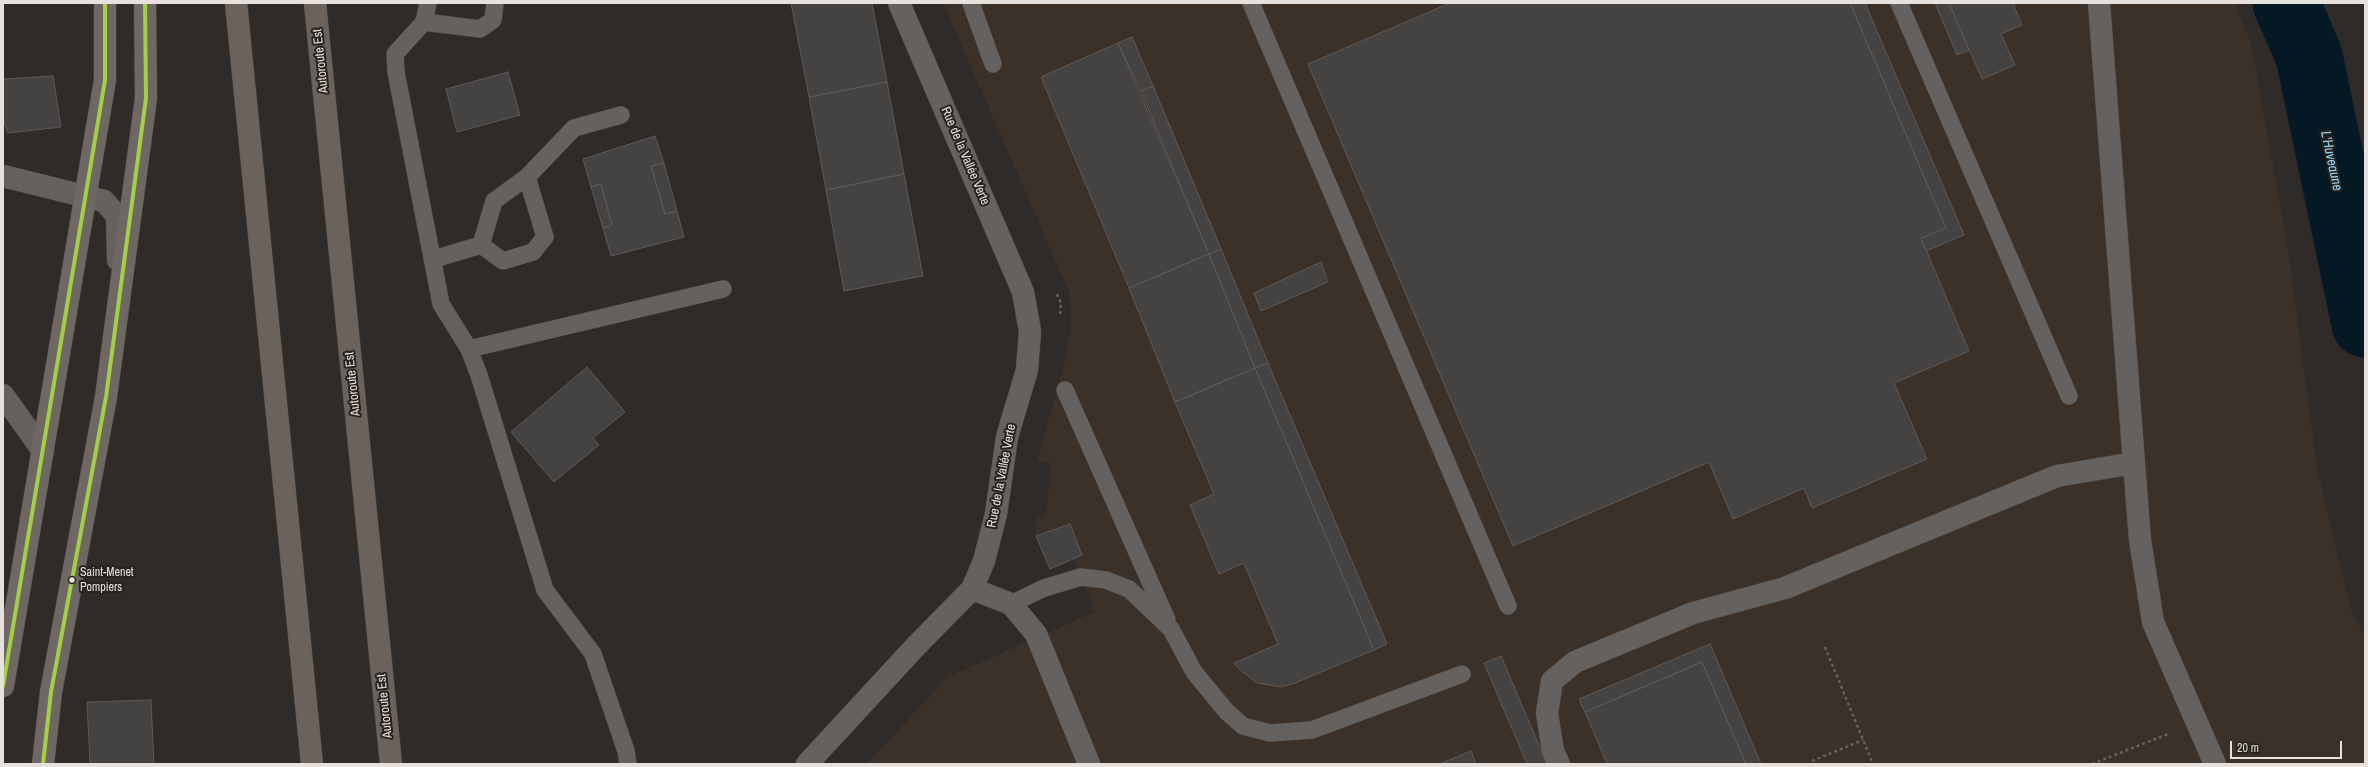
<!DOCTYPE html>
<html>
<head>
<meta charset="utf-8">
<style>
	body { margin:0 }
	#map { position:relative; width:2368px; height:767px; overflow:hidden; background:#2f2b28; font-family:"Archivo Narrow",sans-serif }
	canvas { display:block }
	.frame { position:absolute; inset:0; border:4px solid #e6e1dd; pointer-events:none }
	.scale { position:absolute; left:2230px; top:741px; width:112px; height:18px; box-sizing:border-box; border:2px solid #e6e1dd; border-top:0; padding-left:5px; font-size:12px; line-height:14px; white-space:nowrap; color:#e6e1dd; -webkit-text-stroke:3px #28211c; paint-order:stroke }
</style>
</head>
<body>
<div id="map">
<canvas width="2368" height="767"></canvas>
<div class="frame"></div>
<div class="scale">20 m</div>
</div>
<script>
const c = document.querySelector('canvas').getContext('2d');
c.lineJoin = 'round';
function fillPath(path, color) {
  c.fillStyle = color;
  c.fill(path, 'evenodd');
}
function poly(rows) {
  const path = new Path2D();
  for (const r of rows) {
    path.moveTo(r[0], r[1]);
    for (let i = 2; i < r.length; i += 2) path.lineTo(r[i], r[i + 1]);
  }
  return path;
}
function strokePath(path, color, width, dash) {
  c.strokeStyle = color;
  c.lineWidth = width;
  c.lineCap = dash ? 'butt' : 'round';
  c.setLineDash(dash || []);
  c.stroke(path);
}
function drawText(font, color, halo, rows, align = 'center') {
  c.font = font + ' "Archivo Narrow",sans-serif';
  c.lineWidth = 4;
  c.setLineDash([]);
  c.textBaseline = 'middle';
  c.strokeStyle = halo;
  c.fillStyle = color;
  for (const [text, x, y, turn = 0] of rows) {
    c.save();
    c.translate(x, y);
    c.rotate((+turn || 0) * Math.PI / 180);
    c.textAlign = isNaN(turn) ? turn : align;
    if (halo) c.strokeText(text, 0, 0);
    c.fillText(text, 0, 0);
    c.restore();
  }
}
fillPath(poly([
	[943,3,2234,3,2251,43,2288,248,2317,467,2352,614,2365,636,2365,764,867,764,947,677,1095,612,1075,560,1050,569,1036,536,1035,519,1046,515,1051,464,1037,460,1063,369,1071,325,1069,292]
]), '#3c3128');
strokePath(poly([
	[2286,3,2309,56,2365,324]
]), '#041924', 67);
const building = poly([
	[791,3,872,3,887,82,809,97,791,3],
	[1450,3,1850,3,1946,228,1921,238,1969,351,1894,383,1927,459,1812,508,1804,488,1733,519,1709,462,1513,546,1308,64,1450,3],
	[1850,3,1865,3,1964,235,1926,251,1921,238,1946,228,1850,3],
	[1935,3,1949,3,1969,50,1957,55,1935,3],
	[1949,3,2013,3,2022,25,2001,34,2015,65,1982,79,1949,3],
	[1132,37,1153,86,1141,91,1118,43,1132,37],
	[1118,43,1209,254,1129,288,1041,77,1118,43],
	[508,72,520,115,457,132,446,89,508,72],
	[53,76,61,127,8,133,3,119,3,79,53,76],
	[887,82,904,174,826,190,809,97,887,82],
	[1153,86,1221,249,1209,254,1141,91,1153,86],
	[655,136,664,163,651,166,665,214,677,211,684,237,611,256,603,228,612,225,601,184,591,187,583,159,655,136],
	[664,163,677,211,665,214,651,166,664,163],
	[904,174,923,276,844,291,826,190,904,174],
	[601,184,612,225,603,228,591,187,601,184],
	[1221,249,1268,363,1255,368,1209,254,1221,249],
	[1209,254,1255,368,1175,402,1129,288,1209,254],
	[1321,262,1328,282,1261,311,1254,293,1321,262],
	[1268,363,1387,644,1374,650,1255,368,1268,363],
	[587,367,625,412,593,438,599,445,554,482,511,432,587,367],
	[1255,368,1374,650,1295,683,1281,687,1257,683,1240,670,1234,663,1278,644,1244,563,1219,574,1190,505,1214,494,1175,402,1255,368],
	[1070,524,1082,555,1050,569,1036,536,1070,524],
	[1710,644,1761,764,1746,764,1702,662,1585,712,1579,699,1710,644],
	[1501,656,1547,764,1527,764,1484,663,1501,656],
	[1702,662,1746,764,1607,764,1585,712,1702,662],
	[151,700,154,764,90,764,87,702,151,700],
	[1471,751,1476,764,1440,764,1471,751]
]);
fillPath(building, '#454342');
strokePath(building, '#5c5959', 1);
const lane = poly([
	[428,3,424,22,395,54,396,72,441,304,469,349,479,375,545,590,593,654,626,751,628,764],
	[971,3,993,64],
	[1251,3,1508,606],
	[1899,3,2069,396],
	[424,22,480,29,493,20,495,3],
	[481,245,503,261,533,252,545,237,527,177],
	[434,259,481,245,494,201,527,177,574,128,621,115],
	[469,349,723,289],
	[1065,390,1167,620],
	[1011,604,1044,588,1081,577,1106,580,1129,589,1171,629,1194,672,1227,712,1243,726,1270,733,1312,730,1462,674]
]);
const street = poly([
	[2099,3,2134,463],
	[3,176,104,201,117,216,118,260],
	[3,395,43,451],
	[972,589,1011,604,1036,634,1089,764],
	[807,764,916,646,972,589,984,561,996,514,1007,437,1027,370,1030,331,1023,292,899,3],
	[1559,764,1553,751,1547,713,1552,681,1575,662,1693,613,1785,588,2057,476,2134,463,2140,540,2153,622,2215,764]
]);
const primary = poly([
	[3,686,105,80,105,3],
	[43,764,51,692,106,397,146,98,145,3]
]);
const highway = poly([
	[236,3,312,764],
	[315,3,391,764]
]);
strokePath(lane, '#4c4946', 18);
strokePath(street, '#4c4946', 23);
strokePath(primary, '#4c4946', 23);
strokePath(highway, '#4c4946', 23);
strokePath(poly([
	[1057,294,1061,303,1060,316],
	[1825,647,1873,764],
	[1812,761,1863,740],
	[2092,764,2168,734]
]), '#65615f', 2.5, [3, 3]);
strokePath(lane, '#64615e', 17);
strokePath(street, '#64615e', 22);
strokePath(primary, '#6f6862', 22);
strokePath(highway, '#6b635b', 22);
strokePath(poly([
	[3,686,105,80,105,3],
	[43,764,51,692,106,397,146,98,145,3]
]), '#a2cf44', 4);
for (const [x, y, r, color] of [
	[72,580,3.5,"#e6e1dd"]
]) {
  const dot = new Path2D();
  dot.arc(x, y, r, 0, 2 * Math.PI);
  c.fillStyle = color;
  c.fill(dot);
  strokePath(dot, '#28211c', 1.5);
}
drawText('12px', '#e6e1dd', '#28211c', [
	["Saint-Menet",80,573],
	["Pompiers",80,588]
], 'left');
drawText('13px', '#e6e1dd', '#28211c', [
	["Autoroute Est",321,61,-96],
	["Rue de la Vallée Verte",965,156,67],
	["Autoroute Est",353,384,-96],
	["Rue de la Vallée Verte",1002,476,-79],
	["Autoroute Est",385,706,-96]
]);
drawText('italic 14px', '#90d5f8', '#28211c', [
	["L'Huveaune",2331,161,78]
]);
</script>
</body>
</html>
